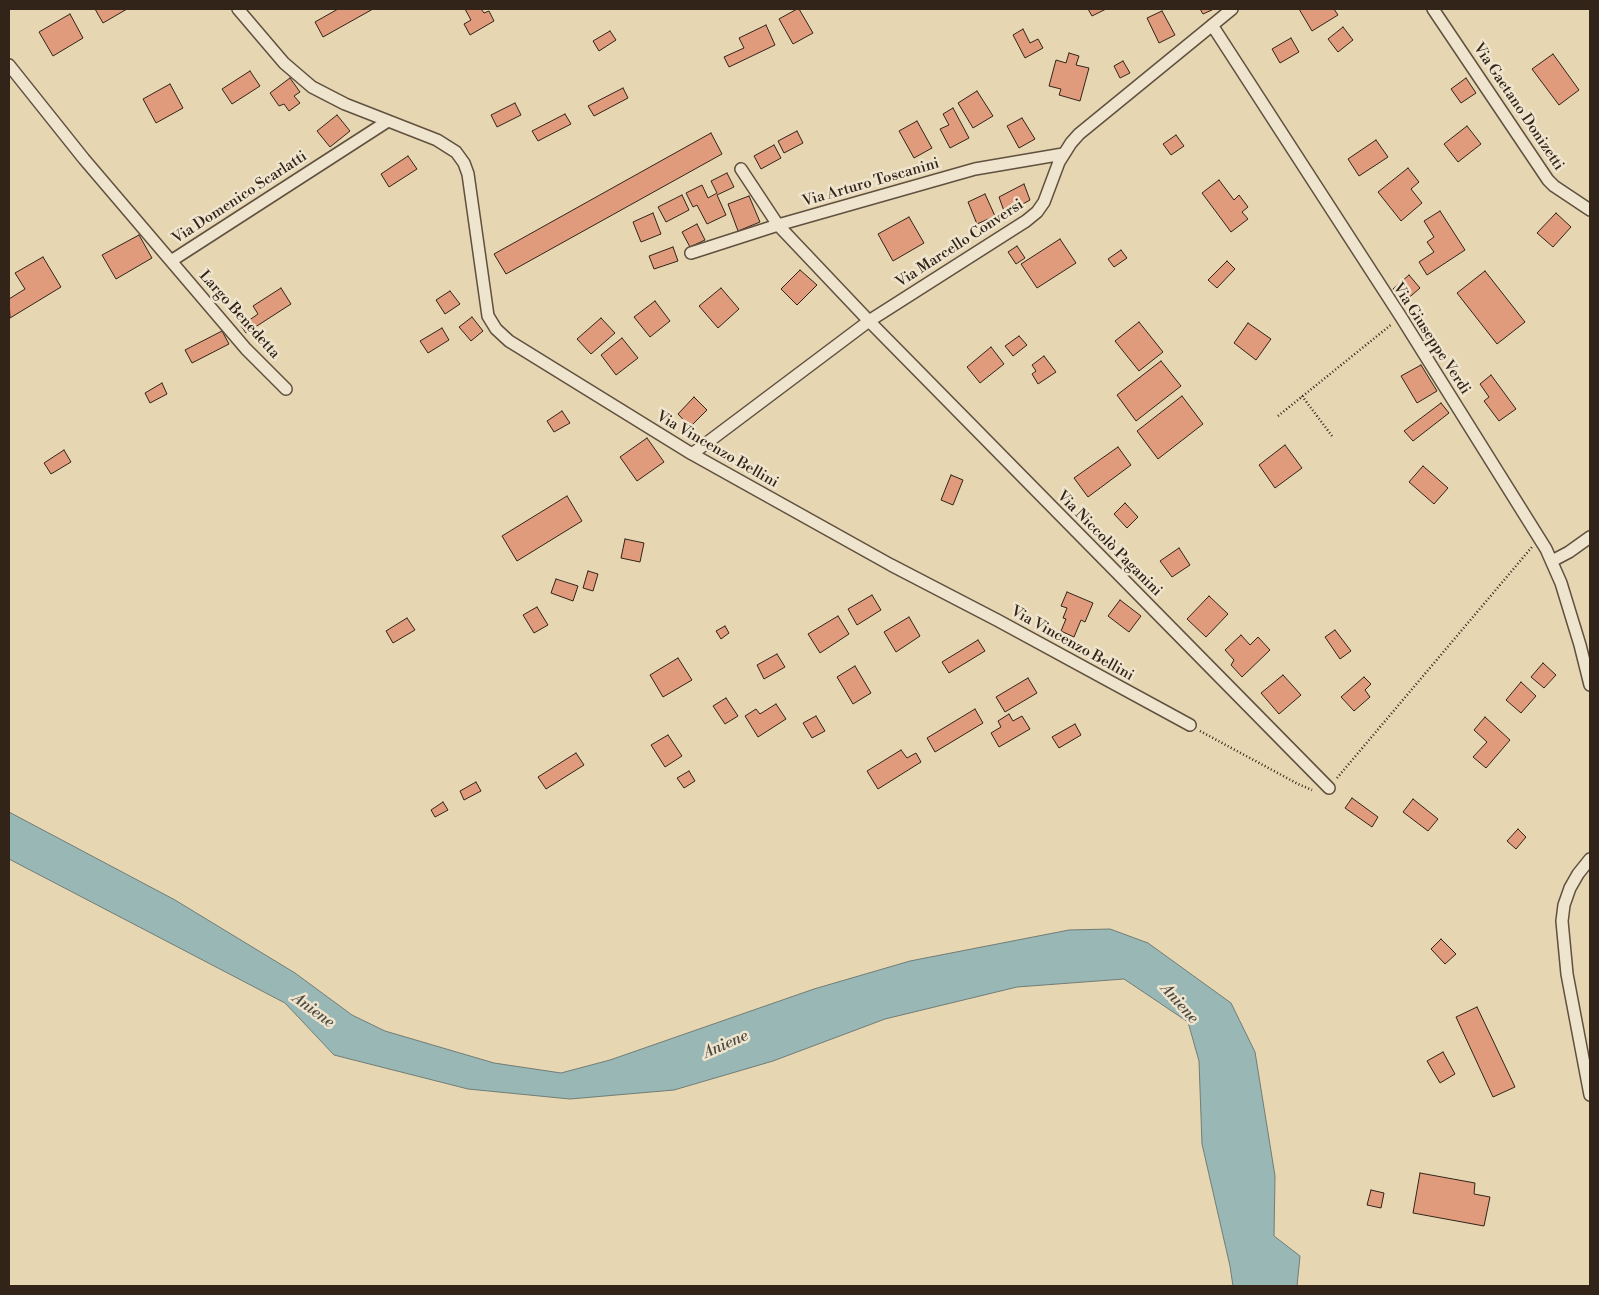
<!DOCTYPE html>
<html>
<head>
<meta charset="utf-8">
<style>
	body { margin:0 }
	#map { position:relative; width:1599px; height:1295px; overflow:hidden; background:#e6d6b2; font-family:"Libre Bodoni",serif }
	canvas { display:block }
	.frame { position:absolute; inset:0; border:10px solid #322419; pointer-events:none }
</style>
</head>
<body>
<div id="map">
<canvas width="1599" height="1295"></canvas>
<div class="frame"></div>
</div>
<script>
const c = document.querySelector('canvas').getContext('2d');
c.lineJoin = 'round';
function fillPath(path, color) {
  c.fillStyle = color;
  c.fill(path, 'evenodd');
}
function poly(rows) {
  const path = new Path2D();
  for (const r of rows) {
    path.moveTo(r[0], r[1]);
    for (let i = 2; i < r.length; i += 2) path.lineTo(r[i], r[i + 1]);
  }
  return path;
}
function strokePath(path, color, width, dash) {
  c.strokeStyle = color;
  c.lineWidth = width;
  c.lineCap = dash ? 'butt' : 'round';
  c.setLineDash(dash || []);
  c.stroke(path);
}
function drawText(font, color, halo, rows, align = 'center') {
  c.font = font + ' "Libre Bodoni",serif';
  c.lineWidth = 5;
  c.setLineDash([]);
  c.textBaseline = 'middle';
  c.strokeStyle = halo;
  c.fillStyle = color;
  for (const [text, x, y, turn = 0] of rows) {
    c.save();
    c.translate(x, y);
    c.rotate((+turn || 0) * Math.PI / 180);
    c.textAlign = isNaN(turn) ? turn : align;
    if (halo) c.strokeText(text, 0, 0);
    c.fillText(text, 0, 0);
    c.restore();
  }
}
const water = poly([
	[9,812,175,900,295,973,352,1015,385,1031,494,1063,561,1073,610,1060,814,989,910,961,1069,930,1110,929,1148,943,1231,1003,1255,1052,1275,1176,1274,1236,1300,1256,1297,1286,1233,1286,1230,1266,1202,1144,1199,1061,1188,1022,1124,979,1017,987,885,1019,773,1061,674,1090,570,1099,468,1089,334,1055,285,1003,9,859,9,812]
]);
fillPath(water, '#99b7b4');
strokePath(water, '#707c76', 1);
const building = poly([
	[95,9,127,9,103,23,95,9],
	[338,9,373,9,323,37,315,22,338,9],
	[465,9,481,9,484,13,489,11,494,21,470,35,464,24,471,20,465,9],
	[797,9,799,9,813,33,793,44,779,19,797,9],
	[1088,9,1106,9,1092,16,1088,9],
	[1200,9,1214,9,1203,14,1200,9],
	[1299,9,1334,9,1338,15,1312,31,1299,9],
	[1162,11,1175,35,1159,43,1147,18,1162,11],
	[70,14,83,38,53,56,39,32,70,14],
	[766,25,775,45,729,67,724,57,744,48,739,38,766,25],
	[1343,27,1353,40,1338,52,1328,39,1343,27],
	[1023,29,1030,43,1038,39,1043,48,1025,58,1013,35,1023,29],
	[610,31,616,40,599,51,593,41,610,31],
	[1291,38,1299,52,1280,63,1272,49,1291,38],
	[1069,53,1079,56,1076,65,1089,68,1080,101,1059,95,1061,89,1049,86,1056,60,1066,63,1069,53],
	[1553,54,1579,90,1559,105,1532,69,1553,54],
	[1123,61,1130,73,1120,78,1114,66,1123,61],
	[250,71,260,86,232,104,222,89,250,71],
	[290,78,300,92,294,96,300,103,289,111,284,104,279,106,270,93,290,78],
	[1466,78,1476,93,1461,103,1451,89,1466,78],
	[170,84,183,108,156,123,143,99,170,84],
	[623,88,628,98,594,116,588,106,623,88],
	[977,91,993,116,973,128,958,103,977,91],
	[515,103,521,115,497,127,491,115,515,103],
	[953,108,969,138,950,148,940,129,949,125,943,114,953,108],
	[565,114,571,124,538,141,532,131,565,114],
	[337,115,350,131,330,147,317,131,337,115],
	[1022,118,1035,139,1019,148,1007,126,1022,118],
	[917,121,932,148,914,158,899,131,917,121],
	[1467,126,1481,144,1458,162,1444,144,1467,126],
	[797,131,803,143,784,153,778,141,797,131],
	[711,133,722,154,506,274,494,254,711,133],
	[1176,135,1184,146,1171,155,1163,144,1176,135],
	[1376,140,1388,157,1359,176,1348,159,1376,140],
	[774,145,781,158,761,169,754,156,774,145],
	[408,156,417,169,389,187,381,174,408,156],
	[1408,168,1419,182,1411,189,1422,203,1401,221,1378,192,1408,168],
	[727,173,734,187,717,195,726,215,707,224,697,205,693,207,686,193,702,185,708,198,717,193,711,181,727,173],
	[1219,180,1234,200,1239,195,1248,207,1242,212,1248,219,1231,232,1202,193,1219,180],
	[1024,184,1030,200,1005,214,999,197,1024,184],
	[985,194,995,216,977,224,968,202,985,194],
	[682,195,689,210,666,222,658,207,682,195],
	[749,196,760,222,738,231,728,204,749,196],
	[1440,211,1465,250,1427,275,1419,262,1434,252,1427,242,1434,237,1424,221,1440,211],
	[653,213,661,234,641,242,633,222,653,213],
	[1556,213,1571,227,1553,247,1537,233,1556,213],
	[909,217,924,243,893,261,878,234,909,217],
	[697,224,705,240,690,247,682,232,697,224],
	[139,235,152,258,116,279,102,255,139,235],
	[1060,239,1076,263,1037,288,1021,264,1060,239],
	[1017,246,1025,258,1016,264,1008,252,1017,246],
	[673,247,678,261,654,269,649,256,673,247],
	[1121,250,1127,258,1114,267,1108,259,1121,250],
	[43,257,61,287,10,318,9,299,25,289,15,273,43,257],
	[1227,261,1235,269,1217,288,1208,280,1227,261],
	[800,270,817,285,797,305,781,289,800,270],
	[1485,271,1525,322,1497,344,1457,293,1485,271],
	[1409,275,1420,288,1404,302,1393,289,1409,275],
	[281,288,291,304,246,333,241,326,258,314,253,306,281,288],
	[721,288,739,309,718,328,699,306,721,288],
	[450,291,460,304,445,314,436,300,450,291],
	[655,301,670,321,650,337,634,317,655,301],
	[472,317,483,331,471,341,459,327,472,317],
	[601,318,615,333,591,354,577,339,601,318],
	[1139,322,1163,352,1139,371,1115,341,1139,322],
	[1248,323,1271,339,1256,360,1234,343,1248,323],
	[442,328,449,340,428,353,420,341,442,328],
	[222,331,229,344,192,363,185,350,222,331],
	[1019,336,1027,345,1013,356,1005,346,1019,336],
	[622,338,638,358,616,375,601,355,622,338],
	[991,347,1004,364,980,383,967,367,991,347],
	[1044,356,1056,372,1038,384,1032,374,1036,371,1032,365,1044,356],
	[1161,361,1181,386,1136,421,1117,395,1161,361],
	[1421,365,1437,391,1417,403,1401,376,1421,365],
	[1491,375,1516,409,1499,421,1484,401,1489,397,1480,384,1491,375],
	[162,383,167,394,150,403,145,393,162,383],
	[1182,396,1203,424,1158,459,1137,431,1182,396],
	[694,397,707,410,690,427,678,414,694,397],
	[1441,403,1449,413,1413,441,1404,431,1441,403],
	[562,411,570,423,554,432,547,421,562,411],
	[647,438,664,462,637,481,620,457,647,438],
	[1285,445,1302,468,1275,488,1259,465,1285,445],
	[1118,447,1131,465,1088,497,1074,478,1118,447],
	[64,450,71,462,51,474,44,463,64,450],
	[1423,466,1448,488,1434,504,1409,482,1423,466],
	[951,475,963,480,953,505,941,500,951,475],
	[567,496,582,521,517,561,502,536,567,496],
	[1125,503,1138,517,1127,528,1114,514,1125,503],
	[625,539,644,543,640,562,621,558,625,539],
	[1179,548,1190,565,1172,577,1160,561,1179,548],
	[588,571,598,574,593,591,583,588,588,571],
	[556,579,578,586,573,601,551,593,556,579],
	[1067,592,1093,603,1085,622,1081,620,1074,637,1061,631,1066,619,1063,618,1067,608,1061,606,1067,592],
	[872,595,881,610,857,625,848,609,872,595],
	[1209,596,1228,614,1206,637,1187,619,1209,596],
	[1120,600,1141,616,1129,632,1108,616,1120,600],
	[537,607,548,625,534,633,523,615,537,607],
	[838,616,849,634,820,653,808,634,838,616],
	[909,617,920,636,896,652,884,632,909,617],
	[407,618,415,630,393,643,386,631,407,618],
	[725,626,729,633,721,639,716,631,725,626],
	[1335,630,1351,651,1340,659,1325,637,1335,630],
	[1241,635,1250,645,1258,637,1270,650,1242,677,1231,665,1234,660,1225,650,1241,635],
	[978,640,985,651,949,673,942,662,978,640],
	[777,654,785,667,764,679,757,665,777,654],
	[678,658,692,680,663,697,650,675,678,658],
	[1543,663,1556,675,1544,688,1531,677,1543,663],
	[855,666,871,693,853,704,837,677,855,666],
	[1283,675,1301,695,1279,714,1261,693,1283,675],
	[1364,677,1371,684,1365,690,1370,697,1354,711,1341,697,1364,677],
	[1028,678,1037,693,1005,712,996,697,1028,678],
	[1521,682,1536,696,1521,713,1506,700,1521,682],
	[726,698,738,716,725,724,713,706,726,698],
	[776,704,786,719,758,737,745,716,756,709,760,714,776,704],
	[975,709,983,723,935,752,927,738,975,709],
	[1009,714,1013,721,1022,716,1030,729,999,747,991,733,1001,727,998,721,1009,714],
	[816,716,825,731,812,738,803,723,816,716],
	[1485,717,1510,740,1486,768,1473,757,1487,742,1474,730,1485,717],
	[1075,724,1081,735,1059,748,1052,737,1075,724],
	[668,735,682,756,665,767,651,745,668,735],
	[901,750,907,758,916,753,921,762,878,789,867,771,901,750],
	[576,753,584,765,546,789,538,777,576,753],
	[689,771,695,781,684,788,677,778,689,771],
	[476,782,481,791,464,800,460,791,476,782],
	[1352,798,1378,817,1372,827,1345,808,1352,798],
	[1413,799,1438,819,1428,831,1403,812,1413,799],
	[443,802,448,810,435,817,431,810,443,802],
	[1518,829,1526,837,1516,849,1507,841,1518,829],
	[1441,939,1456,954,1445,964,1431,949,1441,939],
	[1477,1007,1515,1087,1493,1097,1456,1017,1477,1007],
	[1443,1052,1455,1074,1440,1083,1427,1061,1443,1052],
	[1420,1173,1475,1183,1474,1194,1490,1197,1484,1226,1413,1213,1420,1173],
	[1371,1190,1384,1193,1381,1208,1367,1205,1371,1190]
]);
fillPath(building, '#e09b7d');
strokePath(building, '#322419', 1);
const minor = poly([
	[238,9,284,63,312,87,345,104,437,140,456,152,464,163,468,174,488,316,496,329,509,341,692,454,891,565,997,620,1190,725],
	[1433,9,1548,180,1554,186,1590,210],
	[1212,25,1401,317,1546,549,1561,583,1580,645,1590,685],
	[9,65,84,159,246,349,286,389],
	[741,169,778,225,869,321,1329,788],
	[691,253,778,225,975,169,1063,154],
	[171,261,388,121],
	[692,454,869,321,1026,221,1037,212,1044,202,1059,162,1071,143,1079,134,1232,9],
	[1552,561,1569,552,1590,537],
	[1590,859,1578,874,1570,888,1564,905,1562,921,1567,974,1590,1095]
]);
strokePath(minor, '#5f503f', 14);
strokePath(poly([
	[1302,396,1332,436],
	[1278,416,1392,324],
	[1200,731,1298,784,1312,790],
	[1337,778,1532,547]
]), '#322419', 2.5, [1, 2.5]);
strokePath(minor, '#efe4cd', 11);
drawText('15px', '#322419', '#efe4cd', [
	["Via Gaetano Donizetti",1518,107,56],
	["Via Arturo Toscanini",871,183,-16],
	["Via Domenico Scarlatti",240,198,-33],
	["Via Marcello Conversi",960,244,-33],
	["Largo Benedetta",239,315,48],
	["Via Giuseppe Verdi",1431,339,57],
	["Via Vincenzo Bellini",717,450,30],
	["Via Niccolò Paganini",1109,544,45],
	["Via Vincenzo Bellini",1072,644,29]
]);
drawText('italic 16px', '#4c4940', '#efe4cd', [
	["Aniene",1179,1004,48],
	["Aniene",313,1011,36],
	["Aniene",726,1045,-24]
]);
</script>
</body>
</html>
